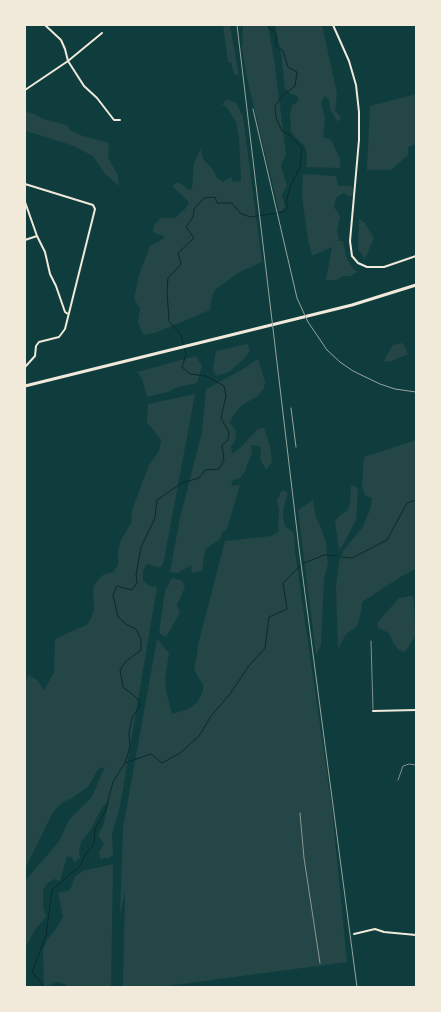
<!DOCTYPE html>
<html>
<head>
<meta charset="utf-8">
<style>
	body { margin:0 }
	#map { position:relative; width:441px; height:1012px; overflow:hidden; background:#0f3d3e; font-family:Arial,sans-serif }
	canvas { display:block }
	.frame { position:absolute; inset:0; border:26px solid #f1e9da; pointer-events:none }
</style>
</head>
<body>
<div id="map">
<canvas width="441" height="1012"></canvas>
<div class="frame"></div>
</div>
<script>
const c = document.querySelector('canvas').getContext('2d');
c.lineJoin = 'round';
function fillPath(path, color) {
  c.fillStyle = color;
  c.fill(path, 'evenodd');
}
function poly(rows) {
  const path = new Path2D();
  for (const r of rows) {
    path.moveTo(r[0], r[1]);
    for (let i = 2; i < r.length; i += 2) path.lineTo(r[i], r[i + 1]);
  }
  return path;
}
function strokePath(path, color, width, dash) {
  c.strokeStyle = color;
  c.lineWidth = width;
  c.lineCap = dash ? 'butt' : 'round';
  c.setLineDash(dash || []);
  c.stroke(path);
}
fillPath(poly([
	[223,25,230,25,239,76,234,74,231,62,228,62],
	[243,25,268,25,274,59,286,154,281,166,287,185,282,195,285,207,281,211,279,211,247,78,242,48],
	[275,25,322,25,337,93,335,111,341,117,338,122,330,109,329,100,325,96,321,103,325,118,323,137,331,140,340,159,340,168,306,167,307,154,304,145,295,137,291,131,290,114,292,105,299,101,297,96,291,94,285,88,281,53],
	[416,94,416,144,408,147,408,155,391,170,367,170,370,106],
	[227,99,236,103,243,117,262,262,238,273,216,289,212,296,210,310,155,333,143,335,138,321,140,308,134,299,139,275,150,246,163,239,165,237,153,232,154,225,161,218,175,218,185,209,189,202,172,186,178,182,189,190,192,189,194,163,201,148,203,159,213,170,217,178,223,182,231,177,233,182,241,181,239,139,236,122,226,106,222,105],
	[25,111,36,115,43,119,67,125,70,130,80,135,109,143,108,157,118,176,119,186,105,174,93,156,71,145,26,131],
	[303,174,336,176,338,186,352,186,354,195,350,197,343,193,336,198,334,207,340,216,337,230,339,241,343,241,346,256,351,266,357,272,350,276,344,276,336,280,326,280,332,247,312,256,308,240,302,195],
	[359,219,365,223,374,238,365,259,358,249],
	[403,343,408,354,392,361,383,362,393,345],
	[247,344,250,351,244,359,229,372,216,376,213,370,216,351],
	[196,356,202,366,197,383,178,387,168,392,147,397,142,379,137,372],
	[258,359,265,381,264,388,258,396,242,405,234,414,230,423,236,431,235,440,231,447,232,454,240,448,258,429,264,428,270,446,272,462,266,470,260,459,261,448,259,446,251,445,252,452,245,471,240,478,233,480,231,486,240,485,227,529,222,532,220,539,205,549,202,571,192,573,191,565,178,573,170,572,180,518,202,432,206,389,238,372],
	[195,394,164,560,162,566,157,567,147,564,143,571,143,581,150,586,157,587,123,789,119,810,112,834,113,854,109,858,100,859,99,852,104,844,98,835,103,826,109,802,103,806,90,831,81,842,79,852,80,858,74,862,72,857,67,856,60,881,55,879,48,883,43,890,43,907,46,917,36,928,27,945,25,941,26,880,60,840,69,820,91,798,105,767,98,769,88,787,72,798,63,802,53,812,25,869,25,686,28,675,37,680,44,690,54,673,55,639,88,624,94,611,93,587,97,581,103,575,113,572,118,565,118,551,121,540,131,523,132,510,149,465,159,451,161,440,147,422,148,404],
	[416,440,416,569,402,576,362,602,361,612,357,626,346,634,338,649,336,587,339,562,343,551,362,528,370,510,372,498,365,495,362,486,364,457],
	[351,486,356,486,358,492,356,520,344,543,339,550,335,521,340,515,347,511,350,504],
	[282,490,288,492,284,506,283,515,285,526,294,533,295,552,332,809,347,962,159,987,123,987,125,891,120,916,123,828,157,639,169,653,165,679,166,690,172,714,188,709,197,703,203,691,203,685,194,670,199,641,225,541,271,536,278,532,279,510,277,500],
	[313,500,316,518,320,525,326,543,328,564,324,578,321,645,316,655,298,510],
	[172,578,182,581,185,587,177,605,180,613,166,637,159,633,165,591],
	[410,596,412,596,414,600,415,636,406,651,403,652,398,649,394,644,389,633,378,628,378,622,399,598],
	[113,864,111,987,67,987,66,985,58,982,44,987,43,950,47,940,56,929,63,917,58,893,70,890,75,877,83,871]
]), '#244646');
strokePath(poly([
	[341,557,352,558,387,540,407,503,416,500],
	[302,564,324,555,337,556],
	[125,763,130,747,129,732,132,718,140,705,137,698,123,687,120,670,126,661,141,650,141,639,136,629,127,625,118,617,113,595,117,586,132,590,137,583,136,575,141,547,155,518,157,500,182,483,199,478,205,470,219,469,224,460,222,445,228,440,229,432,221,418,226,396,224,386,206,376,190,374,182,367,186,355,181,335,169,321,167,291,168,278,181,264,178,253,194,238,186,227,193,217,194,209,204,198,215,197,217,203,232,203,240,213,250,217,284,212,288,206,286,202,291,185,300,167,302,148,291,136,282,131,276,118,275,106,282,96,295,86,297,72,288,67,283,51,276,46,276,34,266,25],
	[44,987,32,972,46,936,52,890,80,866,85,855,94,844,95,829,105,812,113,782,125,763,151,754,162,763,180,753,199,736,211,716,230,694,248,667,265,648,269,617,287,609,283,583,300,566]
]), '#0a2a2b', 1);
strokePath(poly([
	[371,641,373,709],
	[398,780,403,766,409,764,416,765],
	[300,813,304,858,320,963]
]), '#f1e9da', 0.5);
strokePath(poly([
	[45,25,61,40,65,49,68,61,84,86,97,98,114,120,120,120],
	[333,25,349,61,356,85,359,112,359,140,350,241,352,256,358,263,367,267,384,267,416,256],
	[25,90,68,61,102,33],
	[25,184,93,205,95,209,65,329,59,337,39,342,36,346,35,356,25,367],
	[25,202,37,236,45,252,50,274,56,286,65,312,68,314],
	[25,240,37,236],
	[373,711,416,710],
	[354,934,375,929,384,932,416,935]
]), '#f1e9da', 2);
strokePath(poly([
	[25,386,352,305,416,285]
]), '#f1e9da', 3);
strokePath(poly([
	[237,25,299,548,357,987],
	[253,109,297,298,308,322,327,350,340,362,353,371,380,384,395,389,416,392],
	[291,408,296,447]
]), '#97a49c', 1);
</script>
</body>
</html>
